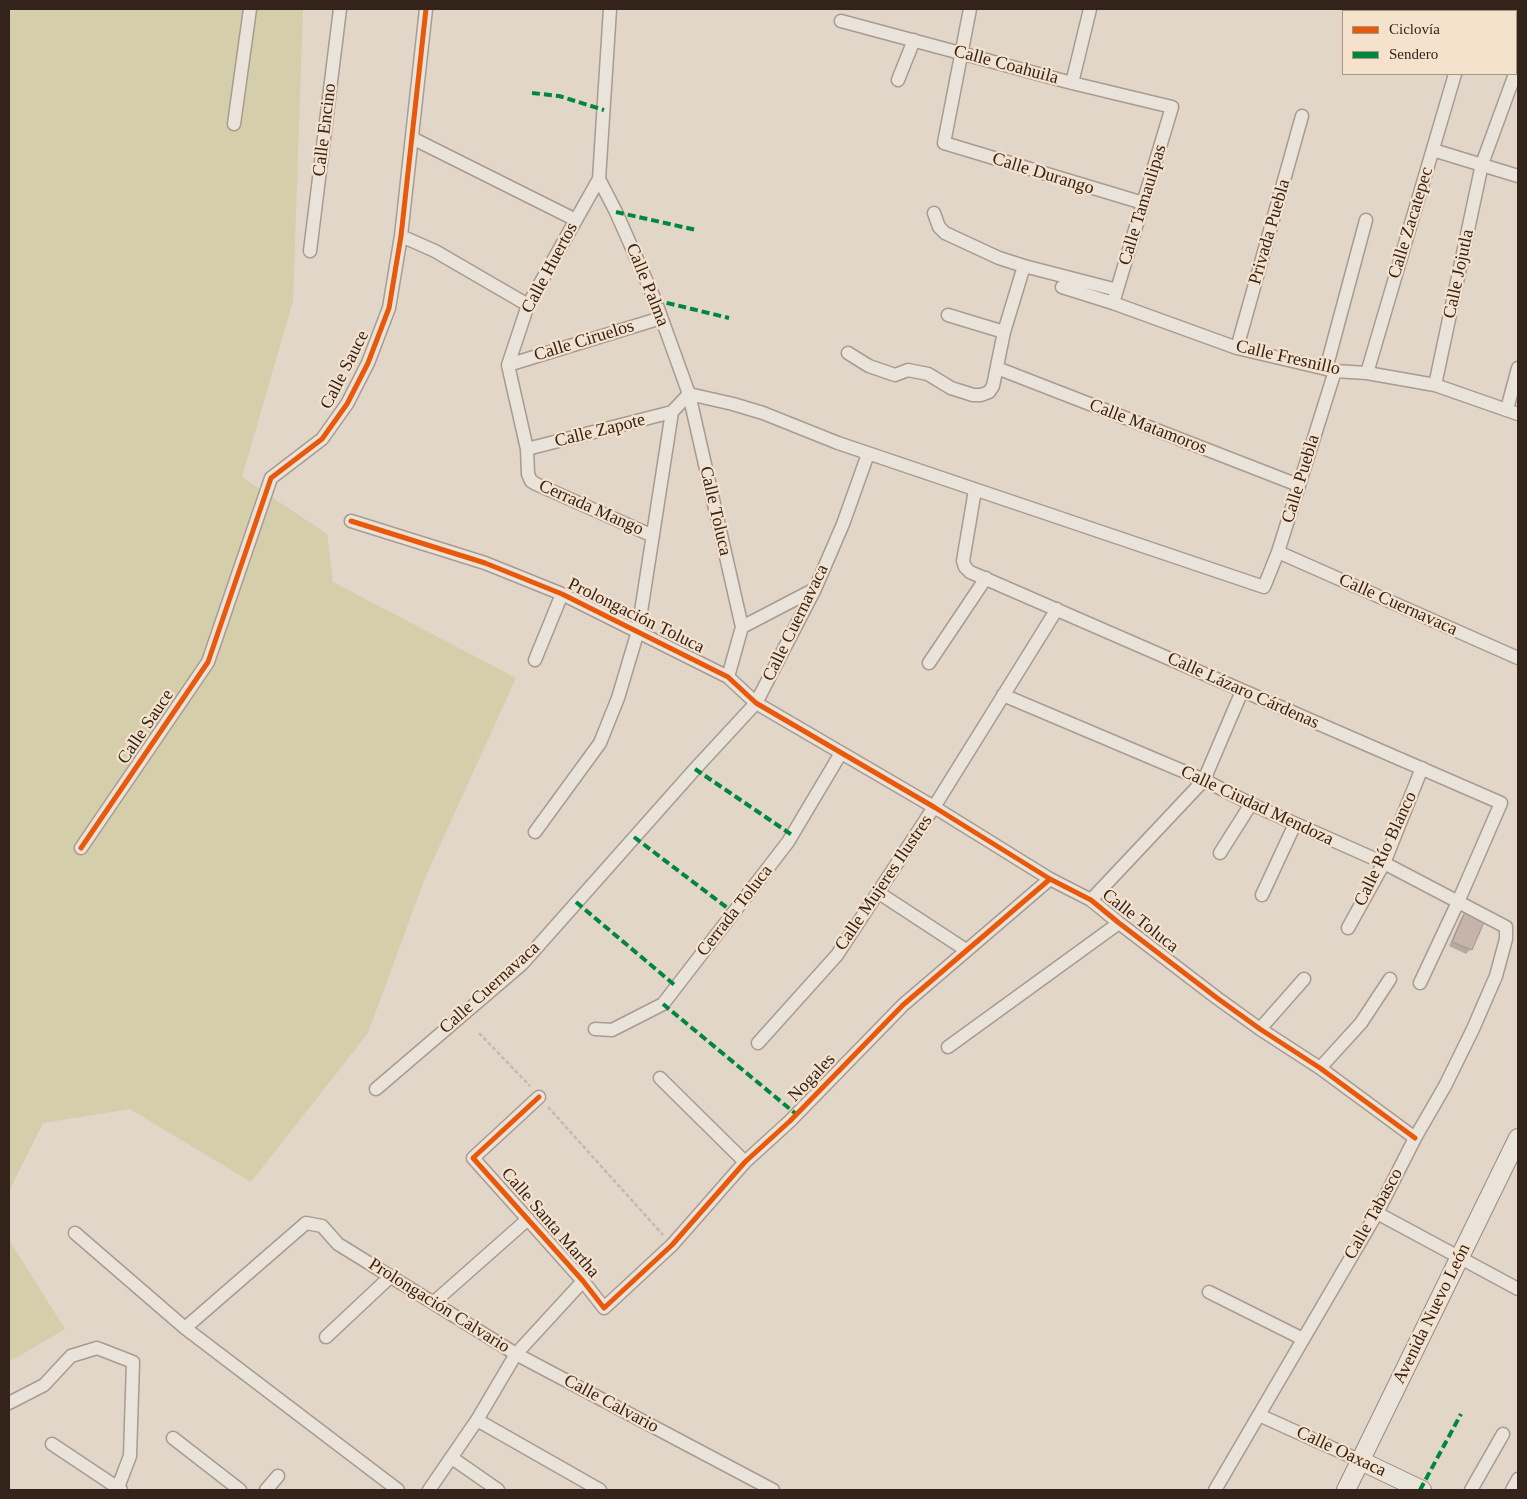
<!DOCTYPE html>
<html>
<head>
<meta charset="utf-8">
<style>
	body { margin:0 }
	#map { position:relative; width:1527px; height:1499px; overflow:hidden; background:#e2d6c8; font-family:Georgia,serif }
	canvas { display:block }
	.frame { position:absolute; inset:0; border:10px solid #34231b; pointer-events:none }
	.legend { position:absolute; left:1342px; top:10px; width:175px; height:65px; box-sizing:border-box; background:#f5e2cc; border:1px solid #a89685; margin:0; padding:6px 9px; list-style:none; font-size:15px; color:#34231b }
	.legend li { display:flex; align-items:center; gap:10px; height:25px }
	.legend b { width:25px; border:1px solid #a89685 }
</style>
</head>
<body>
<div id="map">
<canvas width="1527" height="1499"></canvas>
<div class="frame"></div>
<ul class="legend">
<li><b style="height:6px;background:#e8590c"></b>Ciclovía</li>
<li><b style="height:6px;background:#00873e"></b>Sendero</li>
</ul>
</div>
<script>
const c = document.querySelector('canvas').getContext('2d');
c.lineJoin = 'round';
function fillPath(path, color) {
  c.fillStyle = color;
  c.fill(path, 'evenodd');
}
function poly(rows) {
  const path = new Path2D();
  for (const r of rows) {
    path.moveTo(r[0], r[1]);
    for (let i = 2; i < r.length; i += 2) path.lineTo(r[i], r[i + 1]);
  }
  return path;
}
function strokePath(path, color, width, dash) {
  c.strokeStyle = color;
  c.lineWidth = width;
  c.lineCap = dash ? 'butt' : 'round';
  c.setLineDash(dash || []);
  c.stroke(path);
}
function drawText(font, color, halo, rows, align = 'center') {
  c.font = font + ' Georgia,serif';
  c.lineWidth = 4.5;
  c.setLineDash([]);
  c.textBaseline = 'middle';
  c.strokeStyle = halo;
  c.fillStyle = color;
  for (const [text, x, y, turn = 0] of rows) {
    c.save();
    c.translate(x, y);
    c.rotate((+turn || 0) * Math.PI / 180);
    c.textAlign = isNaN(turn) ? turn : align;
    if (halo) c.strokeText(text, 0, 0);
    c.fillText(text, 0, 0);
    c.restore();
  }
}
fillPath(poly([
	[9,9,303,9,293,301,242,477,327,534,333,582,516,678,425,878,368,1033,251,1182,130,1109,43,1123,9,1191],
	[9,1240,65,1329,9,1362]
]), '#d5ceaa');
fillPath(poly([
	[1465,913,1471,949,1466,954,1449,946,1461,918]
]), '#0003');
const building = poly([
	[1465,912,1485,920,1472,950,1452,942,1465,912]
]);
fillPath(building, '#c6b3a9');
strokePath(building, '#a29188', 1);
const street = poly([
	[610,9,599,179,528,305,508,365,527,449,528,474,531,481,536,484,653,536],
	[970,9,944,143,1143,203],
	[841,21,1072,83,1172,107,1113,303],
	[898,80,914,40],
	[1072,83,1090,9],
	[234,124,250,9],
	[412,138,576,220],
	[1433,150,1518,176],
	[599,179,616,212,655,300,689,394,742,627],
	[934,213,939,227,945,233,999,258,1024,266,1117,290],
	[401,236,435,251,528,305],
	[310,251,340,9],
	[1062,287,1113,303,1237,348,1335,371,1367,373,1435,385,1518,414],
	[948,315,1004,332],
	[1237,348,1302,116],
	[848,353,869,366,895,375,908,370,928,374,951,388,973,395,981,395,989,392,993,386,1004,332,1024,266],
	[508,365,661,318],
	[997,368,1298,485],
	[1326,369,1366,220],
	[1367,373,1455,74],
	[1435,385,1482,164,1515,74],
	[689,394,733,404,763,413,838,443,1264,587,1278,552,1335,371],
	[1507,409,1518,368],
	[527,449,672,412],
	[975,490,963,561,965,567,970,572,1501,803,1458,902,1420,983],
	[351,521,485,563,562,594,728,677,756,703,934,807,1050,879,1091,900,1119,923,1217,998,1260,1029,1320,1068,1415,1138],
	[1278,552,1518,658],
	[535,660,562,594],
	[929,663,986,578],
	[728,677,742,627,815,589],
	[1003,695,1204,780,1251,804,1384,863,1506,927,1506,939,1496,976,1473,1029,1445,1086,1415,1138,1377,1213,1215,1490],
	[535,832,600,743,618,698,638,631,672,412,689,394],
	[81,848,208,662,271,478,322,439,347,404,368,363,389,308,401,236,426,9],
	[1220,853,1251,804],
	[879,893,966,950],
	[1262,895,1295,824],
	[1091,900,1204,780,1242,691],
	[1348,928,1384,863,1422,768],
	[595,1029,612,1030,663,1004,788,842,841,753],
	[1260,1029,1304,979],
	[758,1043,837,955,934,807,1057,609],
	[948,1047,1119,923],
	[1320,1068,1361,1023,1390,979],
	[660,1078,745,1162],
	[376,1089,522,964,695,769,756,703,815,589,843,524,868,454],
	[539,1097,473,1158,583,1281,604,1308,672,1245,745,1162,790,1121,903,1005,1050,879],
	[1377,1213,1518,1289],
	[75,1233,185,1328,398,1490],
	[1209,1292,1303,1339],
	[433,1303,528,1219],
	[185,1328,306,1223,322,1226,338,1244,516,1354,773,1490],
	[326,1337,391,1276],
	[9,1403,44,1385,71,1356,97,1348,133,1362,130,1456,117,1490],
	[1259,1415,1361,1461],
	[477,1420,600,1490],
	[173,1438,240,1490],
	[52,1444,121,1490],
	[452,1458,498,1490],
	[266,1490,278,1476],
	[429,1490,477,1420,516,1354,583,1281],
	[1471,1490,1503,1434],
	[1512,1490,1518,1479]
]);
const secondary = poly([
	[1361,1461,1422,1490],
	[1346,1490,1518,1138]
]);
strokePath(street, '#a79b92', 15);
strokePath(secondary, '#968b82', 20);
strokePath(poly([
	[479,1033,530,1086],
	[548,1107,663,1235]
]), '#c3b9b1', 2.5, [4, 2.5]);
strokePath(street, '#eae3da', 12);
strokePath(secondary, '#eae3da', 18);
strokePath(poly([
	[532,93,559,96,604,110],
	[616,212,696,230],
	[655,300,729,318],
	[695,769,792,835],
	[634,837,734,913],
	[576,902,677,987],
	[663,1004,796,1114],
	[1420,1490,1461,1414]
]), '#00873e', 4, [8, 4]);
strokePath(poly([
	[351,521,485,563,562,594,728,677,756,703,934,807,1050,879,1091,900,1119,923,1217,998,1260,1029,1320,1068,1415,1138],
	[81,848,208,662,271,478,322,439,347,404,368,363,389,308,401,236,426,9],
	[539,1097,473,1158,583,1281,604,1308,672,1245,745,1162,790,1121,903,1005,1050,879]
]), '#e8590c', 5);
drawText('18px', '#34231b', '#f5e2cc', [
	["Calle Coahuila",1006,65,15],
	["Calle Encino",325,130,-83],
	["Calle Durango",1043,174,17],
	["Calle Tamaulipas",1143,205,-73],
	["Calle Zacatepec",1411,223,-73],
	["Privada Puebla",1270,232,-74],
	["Calle Huertos",550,268,-62],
	["Calle Jojutla",1459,274,-78],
	["Calle Palma",647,285,68],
	["Calle Ciruelos",584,341,-17],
	["Calle Fresnillo",1288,358,13],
	["Calle Sauce",345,370,-63],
	["Calle Matamoros",1148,427,21],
	["Calle Zapote",600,431,-14],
	["Calle Puebla",1301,479,-73],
	["Cerrada Mango",591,508,24],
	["Calle Toluca",715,511,77],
	["Calle Cuernavaca",1398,605,24],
	["Prolongación Toluca",636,616,26],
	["Calle Cuernavaca",796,623,-64],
	["Calle Lázaro Cárdenas",1243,691,24],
	["Calle Sauce",146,727,-56],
	["Calle Ciudad Mendoza",1257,806,25],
	["Calle Río Blanco",1386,849,-65],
	["Calle Mujeres Ilustres",884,883,-56],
	["Cerrada Toluca",735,911,-52],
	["Calle Toluca",1140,921,38],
	["Calle Cuernavaca",490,988,-42],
	["Nogales",812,1078,-46],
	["Calle Tabasco",1374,1214,-61],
	["Calle Santa Martha",550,1223,49],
	["Prolongación Calvario",439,1306,32],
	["Avenida Nuevo León",1432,1314,-64],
	["Calle Calvario",611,1404,28],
	["Calle Oaxaca",1341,1452,25]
]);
</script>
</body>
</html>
